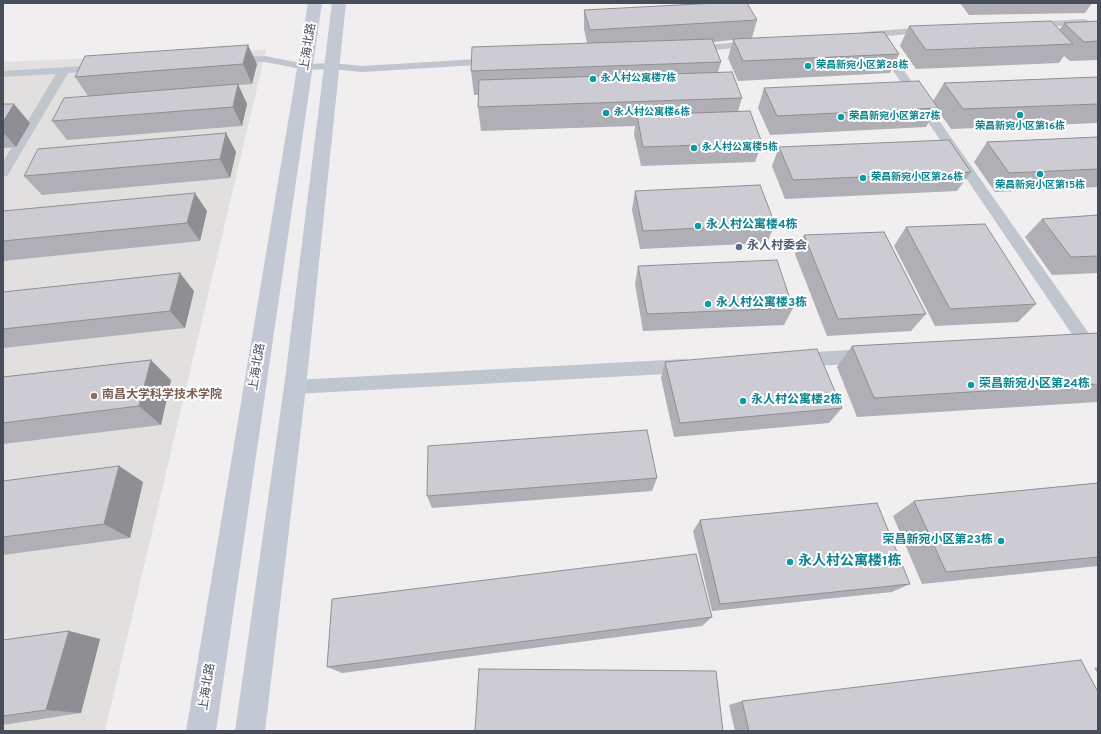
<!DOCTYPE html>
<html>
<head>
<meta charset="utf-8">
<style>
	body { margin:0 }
	#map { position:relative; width:1101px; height:734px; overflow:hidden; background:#f0eeee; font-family:Overpass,sans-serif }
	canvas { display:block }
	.frame { position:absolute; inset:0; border:4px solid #484e59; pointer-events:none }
</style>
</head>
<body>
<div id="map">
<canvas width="1101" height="734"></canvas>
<div class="frame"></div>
</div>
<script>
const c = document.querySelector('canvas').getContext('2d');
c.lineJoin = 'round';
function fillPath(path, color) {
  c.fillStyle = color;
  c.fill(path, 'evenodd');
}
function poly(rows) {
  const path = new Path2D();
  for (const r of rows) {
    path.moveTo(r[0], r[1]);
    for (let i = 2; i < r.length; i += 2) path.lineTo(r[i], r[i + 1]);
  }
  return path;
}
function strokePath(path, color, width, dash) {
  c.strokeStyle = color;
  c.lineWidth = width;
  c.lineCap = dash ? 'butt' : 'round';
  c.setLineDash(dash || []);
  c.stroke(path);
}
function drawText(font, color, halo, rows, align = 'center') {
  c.font = font + ' Overpass,"Noto Sans SC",sans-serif';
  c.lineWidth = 4;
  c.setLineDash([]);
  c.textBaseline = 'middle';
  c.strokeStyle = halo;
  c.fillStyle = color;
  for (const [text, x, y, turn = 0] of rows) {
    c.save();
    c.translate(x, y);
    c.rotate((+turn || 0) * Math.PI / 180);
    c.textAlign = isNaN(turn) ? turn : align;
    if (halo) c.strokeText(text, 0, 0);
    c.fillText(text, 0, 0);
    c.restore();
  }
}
fillPath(poly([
	[266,50,105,731,3,731,3,62]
]), '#e1e0df');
fillPath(poly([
	[1085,19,1090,22,1089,24,1032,28,1027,25,1032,22,1085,19],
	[927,27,931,28,932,30,931,32,864,38,859,35,864,32,927,27],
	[753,41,757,42,758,44,757,46,693,52,688,49,693,46,753,41],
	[882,44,886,45,1090,335,1098,335,1098,347,1086,348,1080,346,877,47,882,44],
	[265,56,306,64,332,63,362,66,494,58,499,61,494,64,362,72,332,69,306,70,265,62,233,63,228,60,233,57,265,56],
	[100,65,104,66,105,68,104,70,68,73,9,173,7,176,3,177,3,162,56,74,3,77,3,71,100,65],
	[865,349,871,351,873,356,871,361,865,363,800,367,794,365,792,360,794,355,800,353,865,349],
	[685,359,691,361,693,366,691,371,685,373,295,394,289,392,287,387,289,382,295,380,685,359]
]), '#c0c6ce');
fillPath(poly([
	[308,3,322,3,216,731,186,731,308,3],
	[332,3,346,3,306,387,265,731,235,731,284,387,332,3]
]), '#c3c8d5');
fillPath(poly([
	[960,3,1092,3,1085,13,969,15],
	[584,10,757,20,752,38,899,54,890,73,738,81,728,58,733,40,713,42,721,62,718,72,742,98,738,111,762,143,755,162,641,166,634,134,635,126,481,131,478,107,479,95,474,95,471,71,587,43,584,29],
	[1098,21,1098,60,1070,61,1064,56,1059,63,916,69,900,46,909,26,1059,30,1064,23],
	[85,56,257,64,252,84,238,85,247,104,242,126,67,140,52,121,88,96,75,77],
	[1098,77,1098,123,951,129,937,109,926,127,770,135,758,108,764,88,933,101,944,83],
	[3,104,30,123,16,147,3,148],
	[226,133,236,152,230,178,42,195,24,176],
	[1098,137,1098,187,995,192,974,162,987,142],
	[779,147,971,172,957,191,785,199,772,166],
	[635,191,775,224,767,243,640,249,632,210],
	[3,211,207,211,200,241,3,261],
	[1098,215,1098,273,1052,275,1025,237,1042,219],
	[906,227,1036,304,1018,322,935,326,894,246],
	[804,235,926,314,911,331,827,336,795,254],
	[638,266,793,308,784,325,643,331,635,284],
	[194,291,185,328,3,348,3,292],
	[1098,333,1098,402,857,417,837,367,852,346],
	[665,362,842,408,829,423,674,437,661,378],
	[3,377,171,380,161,425,3,444],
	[119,466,143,482,130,538,3,555,3,481],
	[657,478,652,491,432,508,427,496],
	[1098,483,1098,566,922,584,893,516,914,501],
	[700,520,910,584,892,592,712,611,693,531],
	[712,617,702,626,342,673,327,667],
	[69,631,100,639,81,713,3,725,3,640],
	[1098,667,1098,674,1094,668],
	[742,701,1098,731,735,731,729,705]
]), '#afafb5');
fillPath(poly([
	[248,45,257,64,252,84,243,64],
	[238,84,247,104,242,126,233,107],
	[14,104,30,123,16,147,3,132,3,122],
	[226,133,236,152,230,178,220,159],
	[195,193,207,211,200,241,187,223],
	[180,273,194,291,185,328,170,311],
	[151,360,171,380,161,425,139,406],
	[119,466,143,482,130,538,104,524],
	[69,631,100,639,81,713,46,710]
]), '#8f8f93');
const building = poly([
	[717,3,747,3,757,20,590,30,584,10,717,3],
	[1051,21,1073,44,926,50,909,26,1051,21],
	[1098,21,1098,41,1084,42,1064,23,1098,21],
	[884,32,899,54,743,61,733,39,884,32],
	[712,39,721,62,471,71,472,47,712,39],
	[248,45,243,64,75,77,85,56,248,45],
	[732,72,742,98,478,107,479,80,732,72],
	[1098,77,1098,104,963,109,944,83,1098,77],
	[919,81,938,108,777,116,764,88,919,81],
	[238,84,233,107,52,121,64,98,238,84],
	[3,104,14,104,3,122,3,104],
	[750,111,762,143,643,147,637,115,750,111],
	[226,133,220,159,24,176,38,149,226,133],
	[1098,137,1098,169,1009,173,987,142,1098,137],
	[949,140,971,172,793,180,779,147,949,140],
	[760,185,775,224,643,231,635,191,760,185],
	[195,193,187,223,3,241,3,211,195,193],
	[1098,215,1098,256,1071,257,1042,219,1098,215],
	[985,224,1036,304,950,309,906,227,985,224],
	[884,232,926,314,838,319,804,235,884,232],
	[777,260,793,308,647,314,638,266,777,260],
	[180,273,170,311,3,329,3,292,180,273],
	[1098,333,1098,384,874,398,852,346,1098,333],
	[817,349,842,408,680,423,665,362,817,349],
	[151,360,139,406,3,423,3,377,151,360],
	[647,430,657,478,427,496,428,446,647,430],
	[119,466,104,524,3,537,3,481,119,466],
	[1098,483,1098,557,946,572,914,501,1098,483],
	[877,503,910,584,720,604,700,520,877,503],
	[696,554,712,617,327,667,332,599,696,554],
	[69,631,46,710,3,716,3,640,69,631],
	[1081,660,1098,692,1098,731,749,731,742,701,1081,660],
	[479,669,716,671,723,731,475,731,479,669]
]);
fillPath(building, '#ccccd2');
strokePath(building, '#8f8f93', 1);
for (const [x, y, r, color] of [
	[808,66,4,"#0f9aa8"],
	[593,79,4,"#0f9aa8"],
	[606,113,4,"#0f9aa8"],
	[1020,115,4,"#0f9aa8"],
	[841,117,4,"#0f9aa8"],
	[694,148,4,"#0f9aa8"],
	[1040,174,4,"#0f9aa8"],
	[863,178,4,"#0f9aa8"],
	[698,226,4,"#0f9aa8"],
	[739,247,4,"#5c6f8a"],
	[708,304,4,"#0f9aa8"],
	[971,385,4,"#0f9aa8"],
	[94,396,4,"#8d6e63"],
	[743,401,4,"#0f9aa8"],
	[1001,541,4,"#0f9aa8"],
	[790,562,4,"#0f9aa8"]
]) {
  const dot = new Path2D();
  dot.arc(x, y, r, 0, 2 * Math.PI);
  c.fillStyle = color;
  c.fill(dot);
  strokePath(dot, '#fff', 1.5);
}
drawText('bold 10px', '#0d838f', '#fff', [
	["荣昌新宛小区第28栋",816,66],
	["永人村公寓楼7栋",601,79],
	["永人村公寓楼6栋",614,113],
	["荣昌新宛小区第27栋",849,117],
	["荣昌新宛小区第16栋",1020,127,"center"],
	["永人村公寓楼5栋",702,148],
	["荣昌新宛小区第26栋",871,178],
	["荣昌新宛小区第15栋",1040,186,"center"]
], 'left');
drawText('12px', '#484e59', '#fff', [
	["上海北路",309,47,-81],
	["上海北路",258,367,-81],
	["上海北路",208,687,-81]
]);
drawText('bold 12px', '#0d838f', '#fff', [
	["永人村公寓楼4栋",706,226],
	["永人村公寓楼3栋",716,304],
	["荣昌新宛小区第24栋",979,385],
	["永人村公寓楼2栋",751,401],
	["荣昌新宛小区第23栋",993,541,"right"]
], 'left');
drawText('bold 12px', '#4e5e75', '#fff', [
	["永人村委会",747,247]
], 'left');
drawText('bold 12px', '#785e54', '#fff', [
	["南昌大学科学技术学院",102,396]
], 'left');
drawText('bold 14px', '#0d838f', '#fff', [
	["永人村公寓楼1栋",798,562]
], 'left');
</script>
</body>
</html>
